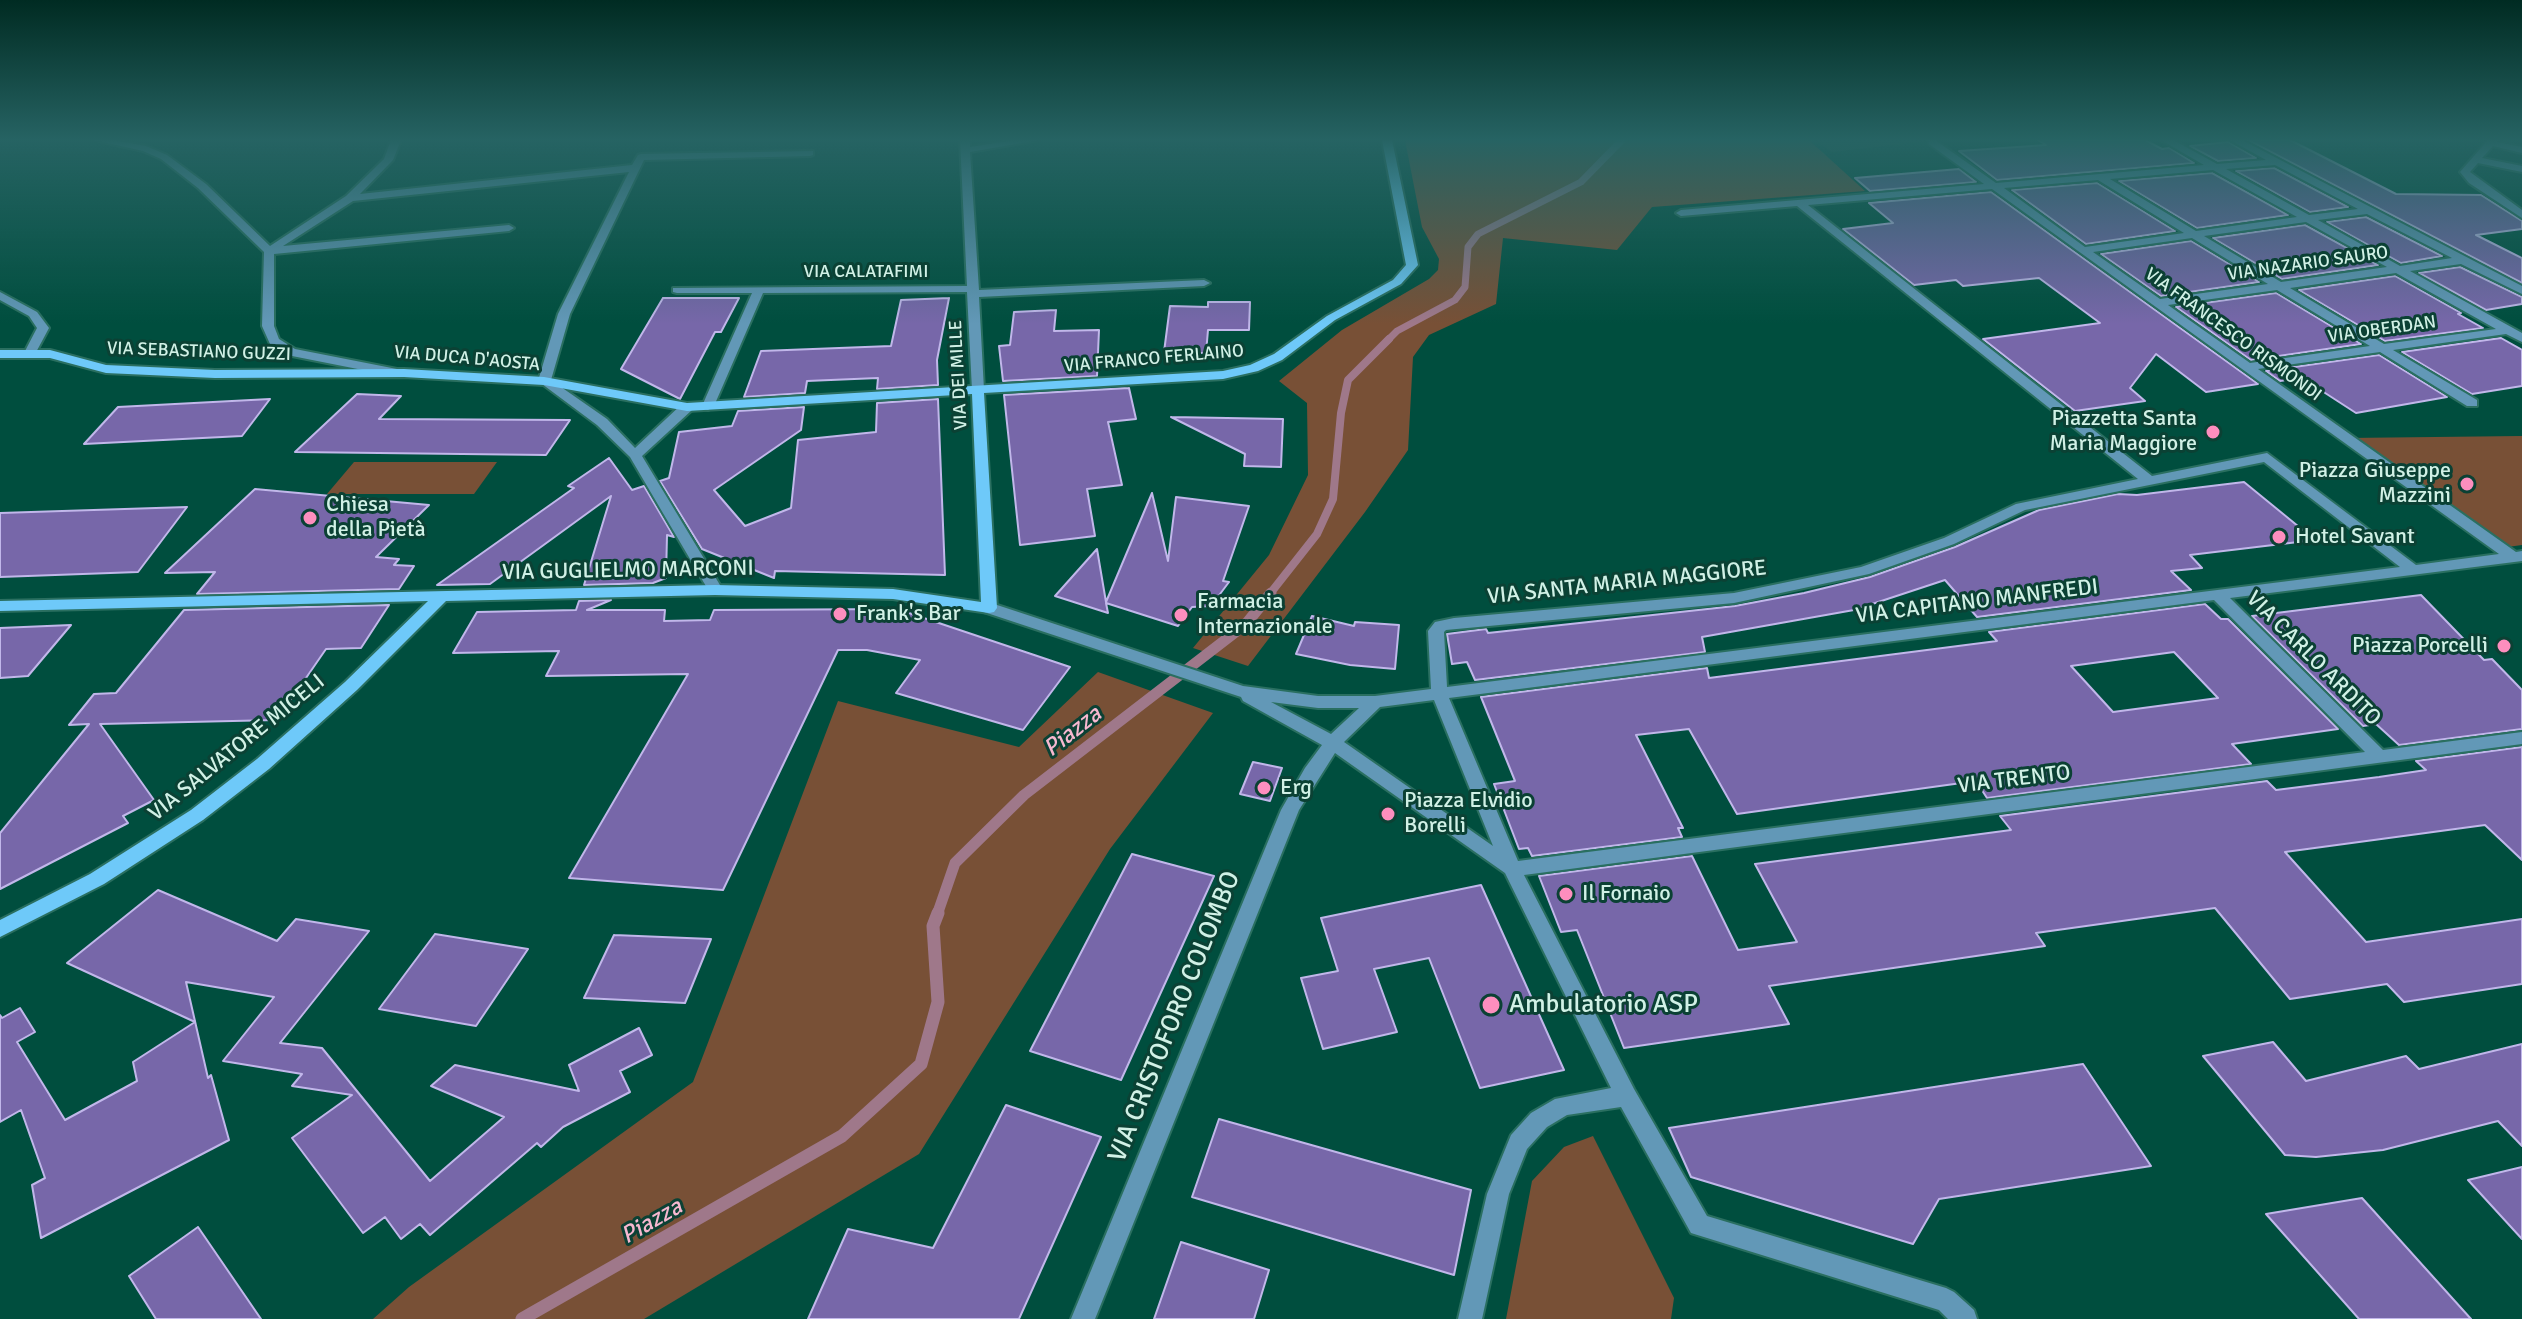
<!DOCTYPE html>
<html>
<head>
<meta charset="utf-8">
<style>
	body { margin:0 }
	canvas { display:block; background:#004e3e }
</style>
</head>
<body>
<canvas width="2522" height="1319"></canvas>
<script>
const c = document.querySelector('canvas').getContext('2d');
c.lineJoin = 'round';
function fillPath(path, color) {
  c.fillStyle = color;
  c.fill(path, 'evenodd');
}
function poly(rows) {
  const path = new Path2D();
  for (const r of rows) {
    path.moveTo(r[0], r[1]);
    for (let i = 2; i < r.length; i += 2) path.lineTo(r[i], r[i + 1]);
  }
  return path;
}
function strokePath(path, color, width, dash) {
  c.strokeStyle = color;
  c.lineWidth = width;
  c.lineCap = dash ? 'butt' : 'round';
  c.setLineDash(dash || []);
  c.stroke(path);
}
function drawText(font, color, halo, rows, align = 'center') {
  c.font = font + ' Signika,sans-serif';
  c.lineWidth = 6;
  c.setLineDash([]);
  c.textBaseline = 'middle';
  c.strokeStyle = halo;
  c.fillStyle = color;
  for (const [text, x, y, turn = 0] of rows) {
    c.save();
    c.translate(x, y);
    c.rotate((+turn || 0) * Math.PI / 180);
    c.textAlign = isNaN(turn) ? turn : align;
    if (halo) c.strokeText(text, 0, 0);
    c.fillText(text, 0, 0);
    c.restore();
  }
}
fillPath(poly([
	[1815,140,1936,140,1832,152]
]), '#1d594b');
fillPath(poly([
	[1405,140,1809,140,1865,191,1652,207,1617,250,1503,238,1496,304,1429,335,1413,357,1408,450,1365,512,1248,666,1193,648,1269,555,1308,475,1307,403,1279,381,1342,330,1429,279,1438,270,1439,259,1422,227],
	[2522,436,2522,545,2500,548,2347,438],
	[354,462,497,462,474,494,327,494],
	[1098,672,1213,713,1110,849,919,1154,644,1319,373,1319,409,1287,693,1082,838,701,1019,747],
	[1593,1136,1674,1298,1671,1319,1506,1319,1532,1181,1564,1147]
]), '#785036');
strokePath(poly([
	[1387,341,1397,331,1455,300,1465,287,1468,247,1478,234,1581,182,1622,140]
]), '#9f788a', 7);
strokePath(poly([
	[1269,595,1317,534,1333,499,1341,413,1348,380,1389,339]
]), '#9f788a', 8);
strokePath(poly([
	[937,915,955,863,1024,795,1246,624,1271,593]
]), '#9f788a', 11);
strokePath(poly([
	[522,1319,842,1136,921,1064,938,1002,933,926,938,913]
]), '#9f788a', 13);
const building = poly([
	[2038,140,2145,140,2162,149,2169,148,2194,163,1997,180,1959,151,2046,145,2038,140],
	[2248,140,2290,140,2396,194,2481,195,2522,221,2522,229,2476,235,2522,258,2522,283,2248,140],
	[2228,142,2256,158,2218,161,2190,146,2228,142],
	[2274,168,2348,207,2310,212,2236,171,2274,168],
	[1959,169,1976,182,1870,191,1855,178,1959,169],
	[2212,173,2288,215,2197,228,2119,181,2212,173],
	[2097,183,2175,231,2086,244,2012,190,2097,183],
	[1991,192,2258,384,2206,392,2156,354,2130,388,2145,401,2075,411,1983,339,2100,323,2039,278,1963,286,1956,280,1914,285,1843,229,1893,223,1869,203,1991,192],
	[2366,217,2442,256,2401,263,2327,222,2366,217],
	[2305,225,2378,265,2282,279,2213,238,2305,225],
	[2191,241,2259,282,2161,296,2101,254,2191,241],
	[2460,267,2522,297,2522,304,2486,310,2419,273,2460,267],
	[2395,276,2461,313,2458,314,2483,328,2385,341,2299,290,2395,276],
	[2276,293,2361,344,2251,360,2176,307,2276,293],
	[663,298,739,298,721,332,715,332,680,399,621,369,663,298],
	[949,298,937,360,938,385,877,389,878,378,807,381,805,393,744,397,761,351,891,346,901,300,949,298],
	[1208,302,1250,302,1249,330,1208,330,1206,353,1164,352,1170,306,1208,307,1208,302],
	[1056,310,1054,331,1099,330,1097,376,1003,381,999,346,1010,345,1014,312,1056,310],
	[2501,338,2522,350,2522,386,2472,394,2402,352,2501,338],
	[2379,355,2447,397,2356,413,2302,378,2280,381,2266,371,2379,355],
	[1129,388,1136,419,1108,422,1122,485,1087,489,1095,536,1020,545,1004,395,1129,388],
	[357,394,401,396,379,419,570,420,546,455,295,452,357,394],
	[270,399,242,436,84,444,118,407,270,399],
	[938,399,945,575,775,571,774,578,702,549,660,481,669,478,679,432,732,426,738,411,804,407,801,430,714,490,745,526,791,508,798,440,876,432,877,403,938,399],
	[1171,417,1283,419,1281,467,1244,466,1245,454,1171,417],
	[609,458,632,490,644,486,674,537,667,535,666,578,653,583,584,585,611,496,490,584,437,585,574,488,568,486,609,458],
	[2244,482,2315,540,2190,555,2202,568,2171,571,2191,590,1977,617,1945,580,1854,610,1702,637,1705,652,1475,680,1467,662,1452,664,1447,634,1486,629,1488,633,1735,606,1804,593,1870,577,1955,547,2039,510,2118,494,2137,495,2244,482],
	[255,489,429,505,376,557,399,559,394,565,414,566,399,589,197,594,215,572,165,573,255,489],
	[1152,493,1168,561,1176,497,1249,506,1223,581,1229,582,1211,606,1192,607,1178,626,1106,603,1108,613,1055,596,1097,549,1106,602,1152,493],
	[187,507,138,572,0,577,0,513,187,507],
	[2421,595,2484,660,2492,659,2522,690,2522,729,2399,745,2376,724,2363,726,2252,616,2421,595],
	[611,600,587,610,665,610,664,621,710,620,714,610,897,609,1070,667,1023,730,896,693,920,660,867,650,838,650,723,890,569,878,688,674,546,676,559,651,453,653,477,612,576,610,579,601,611,600],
	[2205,604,2221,619,2228,619,2338,729,2232,744,2251,764,1987,798,1976,781,1737,814,1689,729,1636,735,1683,828,1678,828,1682,837,1532,856,1528,848,1519,849,1494,784,1515,781,1481,697,1707,668,1709,678,1997,641,1989,632,2205,604],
	[2174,652,2218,698,2113,712,2071,666,2174,652],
	[389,605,361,648,326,649,277,720,100,724,154,800,123,816,128,823,0,889,0,833,89,724,69,725,94,694,116,693,184,610,389,605],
	[1312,616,1354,626,1355,622,1399,625,1395,669,1350,665,1296,654,1312,616],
	[71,625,28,676,0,678,0,628,71,625],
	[2522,747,2522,860,2485,825,2285,852,2366,942,2522,919,2522,984,2404,1002,2387,984,2290,999,2215,908,2036,933,2045,946,1769,986,1789,1024,1624,1048,1577,930,1561,932,1539,876,1692,856,1738,950,1797,942,1755,864,2011,830,2000,816,2267,781,2276,790,2379,777,2426,770,2416,761,2522,747],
	[1253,762,1282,768,1270,801,1240,794,1253,762],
	[1132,854,1214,876,1121,1080,1030,1051,1132,854],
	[1481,885,1564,1070,1480,1088,1429,958,1374,969,1397,1032,1323,1049,1301,978,1338,971,1321,918,1481,885],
	[158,890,277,941,296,919,369,931,280,1043,322,1048,430,1181,504,1117,431,1086,455,1065,579,1091,569,1065,639,1028,652,1055,620,1071,630,1092,563,1127,541,1147,537,1143,430,1235,420,1224,401,1239,385,1217,363,1233,292,1138,352,1095,292,1086,302,1074,223,1061,274,997,186,982,208,1078,211,1075,229,1140,41,1238,32,1185,45,1178,21,1110,0,1122,0,1015,2,1018,20,1008,35,1032,17,1042,65,1120,137,1081,133,1062,195,1022,67,963,158,890],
	[435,934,528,949,476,1026,379,1009,435,934],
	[614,935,711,939,685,1003,584,998,614,935],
	[2273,1042,2306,1081,2406,1056,2419,1069,2522,1044,2522,1146,2498,1121,2383,1150,2316,1157,2285,1155,2203,1056,2273,1042],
	[2083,1064,2151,1166,1939,1199,1913,1244,1691,1177,1669,1128,2083,1064],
	[1006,1105,1101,1137,1019,1319,808,1319,848,1229,933,1248,1006,1105],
	[1219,1119,1471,1190,1454,1275,1192,1197,1219,1119],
	[2522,1167,2522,1239,2468,1180,2522,1167],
	[2362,1198,2471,1319,2359,1319,2266,1214,2362,1198],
	[198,1227,261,1319,156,1319,129,1276,198,1227],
	[1181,1242,1269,1270,1254,1319,1154,1319,1181,1242]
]);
fillPath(building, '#7767a9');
strokePath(building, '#c1b7ea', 2);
const street = poly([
	[94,140,113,140,146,146,167,155,206,184,270,246,346,196,384,159,391,140,401,140,393,160,360,194,632,165,638,155,641,154,813,151,813,155,810,156,644,160,570,314,551,380,607,419,635,448,682,404,692,404,692,410,642,456,723,590,720,593,710,593,630,457,597,425,538,381,558,314,629,172,353,201,283,246,509,225,514,228,509,231,274,254,274,326,279,339,295,349,402,370,402,376,398,377,287,355,270,344,262,326,264,252,198,188,161,159,143,151,94,140],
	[960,140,970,140,970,147,1016,140,1039,140,970,152,979,290,1204,280,1210,283,1204,286,979,297,984,390,978,394,972,390,967,292,763,293,714,406,708,410,703,409,702,406,752,293,677,293,673,292,673,288,967,286,960,140],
	[1929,140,1935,140,1996,183,2204,165,2161,140,2173,140,2217,164,2266,160,2230,140,2242,140,2522,286,2522,294,2461,264,2410,271,2522,333,2522,342,2506,334,2393,350,2477,400,2477,406,2467,406,2380,352,2258,369,2516,552,2522,551,2522,561,2230,598,2383,750,2522,732,2522,744,1524,875,1634,1089,1707,1216,1946,1288,1954,1292,1974,1310,1977,1319,1948,1319,1939,1310,1691,1233,1621,1107,1567,1115,1547,1127,1527,1149,1509,1194,1482,1319,1458,1319,1487,1194,1511,1135,1531,1113,1555,1099,1611,1088,1505,873,1335,753,1299,810,1095,1319,1071,1319,1281,810,1305,768,1322,745,1243,701,1241,697,984,612,981,608,984,604,994,604,1243,686,1318,696,1375,696,1431,689,1428,631,1435,622,1454,618,1734,593,1861,567,1944,538,2016,504,2138,479,1797,206,1681,216,1676,213,1681,210,1984,184,1929,144,1929,140],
	[2275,165,2358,209,2309,215,2226,169,2275,165],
	[2213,170,2297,217,2196,231,2110,179,2213,170],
	[2098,180,2184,233,2085,247,2004,188,2098,180],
	[1992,189,2499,554,2416,565,2267,453,2152,476,1808,205,1992,189],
	[2367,214,2452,258,2400,266,2318,220,2367,214],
	[2306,222,2387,267,2281,282,2204,236,2306,222],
	[2192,238,2268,284,2160,299,2093,252,2192,238],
	[2396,273,2496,329,2384,344,2290,288,2396,273],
	[2277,290,2370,346,2250,363,2168,305,2277,290],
	[2264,462,2400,567,1447,687,1444,632,1446,630,1734,603,1869,574,1954,544,2025,510,2264,462],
	[2214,600,2365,752,1518,861,1449,698,2214,600],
	[1434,700,1493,846,1344,742,1380,707,1434,700],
	[1271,702,1318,708,1359,708,1331,734,1271,702],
	[2488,140,2498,140,2497,142,2522,147,2522,153,2493,146,2482,158,2522,166,2522,172,2478,163,2470,172,2522,210,2522,218,2469,183,2460,172,2488,140],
	[0,292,37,312,49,328,34,356,26,356,24,353,37,328,29,316,0,300,0,292]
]);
const secondary = poly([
	[1382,140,1392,140,1418,265,1401,284,1335,320,1282,360,1258,371,1223,379,984,393,997,608,994,612,989,613,893,599,715,595,446,601,357,690,269,769,203,820,104,884,0,937,0,920,90,874,191,810,257,759,345,682,428,601,0,611,0,601,715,585,893,589,981,602,972,394,687,411,544,385,404,377,215,378,106,373,50,358,0,358,0,350,50,350,106,365,215,370,404,369,544,377,687,403,1223,371,1250,365,1274,354,1327,316,1393,280,1406,265,1382,140]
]);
strokePath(street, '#2a6f60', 4);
strokePath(secondary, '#2a6f60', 4);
fillPath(street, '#6298b7');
fillPath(secondary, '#6ec9f9');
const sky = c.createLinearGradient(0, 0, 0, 324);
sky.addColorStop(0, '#002b22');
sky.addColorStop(0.43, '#266363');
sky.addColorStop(1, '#26636300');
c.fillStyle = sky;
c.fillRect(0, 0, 2522, 324);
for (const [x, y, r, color] of [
	[2213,432,8,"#fd8ebe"],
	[2467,484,8,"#fd8ebe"],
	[310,518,8,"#fd8ebe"],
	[2279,537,8,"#fd8ebe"],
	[840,614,8,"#fd8ebe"],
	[1181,615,8,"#fd8ebe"],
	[2504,646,8,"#fd8ebe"],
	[1264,788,8,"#fd8ebe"],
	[1388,814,8,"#fd8ebe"],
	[1566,894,8,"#fd8ebe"],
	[1491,1005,10,"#fd8ebe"]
]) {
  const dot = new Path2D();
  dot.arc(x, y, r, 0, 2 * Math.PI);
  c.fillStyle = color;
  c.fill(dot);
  strokePath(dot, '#0b4134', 3);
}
drawText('18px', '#d1f1e6', '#0b4134', [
	["VIA NAZARIO SAURO",2308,264,-8],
	["VIA CALATAFIMI",866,272],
	["VIA OBERDAN",2382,330,-8],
	["VIA FRANCESCO RISMONDI",2233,335,36],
	["VIA SEBASTIANO GUZZI",199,352,2],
	["VIA DUCA D'AOSTA",467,359,5],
	["VIA FRANCO FERLAINO",1154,359,-5],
	["VIA DEI MILLE",959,375,-93]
]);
drawText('22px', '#d1f1e6', '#0b4134', [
	["Piazzetta Santa",2197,419,"right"],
	["Maria Maggiore",2197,444,"right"],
	["Piazza Giuseppe",2451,471,"right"],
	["Mazzini",2451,496,"right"],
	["Chiesa",326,505],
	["della Pietà",326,530],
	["Hotel Savant",2295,537],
	["Farmacia",1197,602],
	["Internazionale",1197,627],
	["Frank's Bar",856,614],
	["Piazza Porcelli",2488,646,"right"],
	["Erg",1280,788],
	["Piazza Elvidio",1404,801],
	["Borelli",1404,826],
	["Il Fornaio",1582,894]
], 'left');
drawText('22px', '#d1f1e6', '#0b4134', [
	["VIA GUGLIELMO MARCONI",628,571,-1],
	["VIA SANTA MARIA MAGGIORE",1627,583,-6],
	["VIA CAPITANO MANFREDI",1977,602,-7],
	["VIA CARLO ARDITO",2313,659,45],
	["VIA SALVATORE MICELI",237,748,-39],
	["VIA TRENTO",2014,780,-7]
]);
drawText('italic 24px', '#f7b8d0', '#0b4134', [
	["Piazza",1073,732,-38],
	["Piazza",652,1222,-30]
]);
drawText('26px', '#d1f1e6', '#0b4134', [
	["Ambulatorio ASP",1509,1005]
], 'left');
drawText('26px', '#d1f1e6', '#0b4134', [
	["VIA CRISTOFORO COLOMBO",1175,1017,-68]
]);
</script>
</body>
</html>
